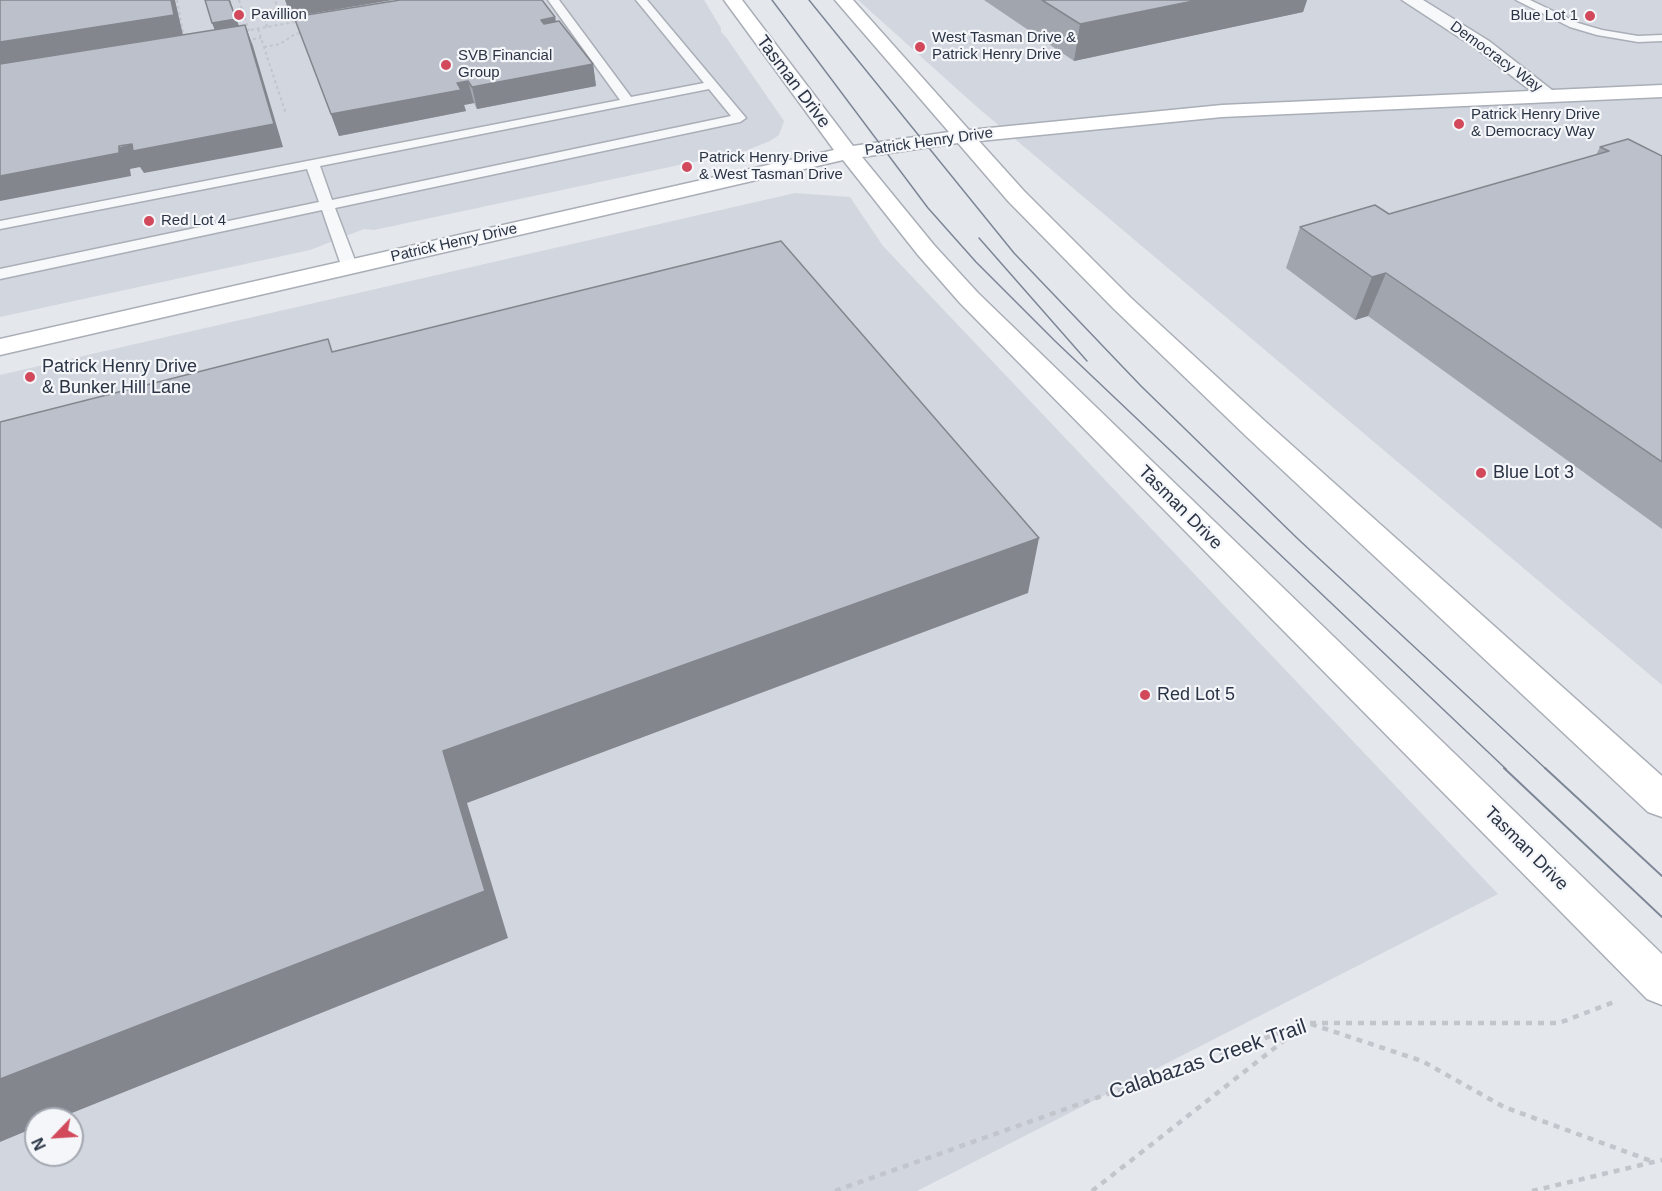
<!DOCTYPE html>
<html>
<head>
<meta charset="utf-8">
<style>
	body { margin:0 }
	#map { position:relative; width:1662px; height:1191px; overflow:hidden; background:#e4e7ec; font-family:Helvetica,sans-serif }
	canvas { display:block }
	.north { position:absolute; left:24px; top:1107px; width:60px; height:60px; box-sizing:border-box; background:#f4f6f9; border:2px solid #a4a8b1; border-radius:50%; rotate:245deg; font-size:16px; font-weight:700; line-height:24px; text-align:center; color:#2b3445 }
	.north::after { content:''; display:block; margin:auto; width:21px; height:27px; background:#d1495b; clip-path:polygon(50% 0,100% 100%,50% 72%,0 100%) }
</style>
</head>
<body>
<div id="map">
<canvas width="1662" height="1191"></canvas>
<div class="north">N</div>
</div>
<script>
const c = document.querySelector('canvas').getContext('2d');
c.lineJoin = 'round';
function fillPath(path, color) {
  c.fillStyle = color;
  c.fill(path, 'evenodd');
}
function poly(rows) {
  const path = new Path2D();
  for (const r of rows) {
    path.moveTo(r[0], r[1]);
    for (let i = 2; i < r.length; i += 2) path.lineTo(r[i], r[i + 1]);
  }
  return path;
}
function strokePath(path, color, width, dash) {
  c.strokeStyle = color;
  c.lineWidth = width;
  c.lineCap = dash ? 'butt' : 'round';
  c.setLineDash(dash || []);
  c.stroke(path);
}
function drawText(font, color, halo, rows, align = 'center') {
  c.font = font + ' Helvetica,sans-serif';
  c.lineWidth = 4.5;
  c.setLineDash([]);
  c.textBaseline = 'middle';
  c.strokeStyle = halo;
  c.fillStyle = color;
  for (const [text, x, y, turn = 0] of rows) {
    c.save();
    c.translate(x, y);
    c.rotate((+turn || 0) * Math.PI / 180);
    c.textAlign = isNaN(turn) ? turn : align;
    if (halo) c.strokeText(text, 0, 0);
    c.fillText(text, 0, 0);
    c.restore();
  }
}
fillPath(poly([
	[0,0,704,0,721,28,721,32,726,37,784,121,779,135,770,141,745,151,374,230,364,229,310,250,0,317],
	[858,0,1662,0,1662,685,977,107],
	[795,193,850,197,883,246,1498,894,917,1191,0,1191,0,375],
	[36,1119,72,1119,72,1155,36,1155]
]), '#d2d6de');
const lane = poly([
	[548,0,559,0,631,97,704,83,636,0,647,0,746,118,740,122,335,208,358,268,350,273,342,268,322,210,0,279,0,269,319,202,307,169,0,229,0,221,620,100,548,0],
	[709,89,731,116,332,200,320,166,709,89],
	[1516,0,1530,0,1578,23,1602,30,1638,36,1662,35,1662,41,1638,42,1597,35,1570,27,1516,0]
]);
const street = poly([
	[1402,0,1423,0,1489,41,1561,97,1558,101,1544,101,1477,49,1402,0]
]);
const secondary = poly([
	[724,0,742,0,853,146,949,132,835,0,853,0,969,130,1222,105,1662,85,1662,97,1222,117,979,141,1024,191,1131,298,1267,423,1662,776,1662,817,1648,812,1247,437,1113,308,1008,201,958,143,862,157,934,245,978,293,1662,954,1662,1005,1647,999,960,303,918,255,843,160,0,355,0,339,834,150,724,0]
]);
strokePath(lane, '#a9aeb7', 3);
strokePath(street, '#a9aeb7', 3);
strokePath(secondary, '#a9aeb7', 3);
strokePath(poly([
	[177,0,184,37],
	[239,0,249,31],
	[267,27,263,12,278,9,275,0],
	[258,29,286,114],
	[245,31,300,21],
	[247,40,261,38],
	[264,47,280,44,295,34,304,32]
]), '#c2c5cb', 2, [3, 3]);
strokePath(poly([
	[1311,1024,1422,1061,1504,1107,1654,1162],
	[835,1191,1307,1023,1559,1023,1614,1002],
	[1092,1191,1304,1025],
	[1532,1191,1662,1160]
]), '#c2c5cb', 4.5, [6, 6]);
fillPath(lane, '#f7f8fa');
fillPath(street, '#f7f8fa');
fillPath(secondary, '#fff');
strokePath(poly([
	[772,0,928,208,976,262,1055,341,1506,769],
	[809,0,1014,253,1141,386,1298,539,1546,769],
	[979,238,1087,361]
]), '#7d8696', 1.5);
strokePath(poly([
	[1504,768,1662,917],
	[1545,768,1662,876]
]), '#7d8696', 2);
fillPath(poly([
	[984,0,1307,0,1303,12,1074,61],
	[294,17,555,17,556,22,593,64,596,86,477,109,474,103,464,105,466,111,339,136],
	[1600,147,1662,156,1662,529,1368,316,1355,320,1286,268,1300,227,1389,214,1596,155]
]), '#a1a5ae');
fillPath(poly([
	[171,0,175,0,183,35,0,65,0,42],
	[230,0,240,29,216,33,212,23],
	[285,0,393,0,291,17],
	[1198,0,1307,0,1303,12,1074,61,1080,24],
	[555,17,559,38,545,40,541,20],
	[245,25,253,46,283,147,144,173,140,167,130,169,131,176,0,201,0,176,132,144],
	[593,64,596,86,477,109,472,87],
	[468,81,474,103,464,105,466,111,339,136,331,114],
	[1386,273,1368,316,1355,320,1372,277],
	[1039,538,1028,593,467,803,508,938,57,1119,36,1119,36,1127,0,1142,0,1079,443,751]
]), '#83868d');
const building = poly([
	[0,0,171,0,174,15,0,42,0,0],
	[205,0,229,0,236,19,212,23,205,0],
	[400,0,542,0,555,17,541,20,544,24,559,21,593,64,472,87,468,81,457,83,461,90,331,114,294,17,400,0],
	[1042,0,1198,0,1080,24,1042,0],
	[245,25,274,124,133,151,132,144,119,146,119,153,0,176,0,64,245,25],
	[1628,139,1662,156,1662,462,1386,273,1372,277,1300,227,1375,205,1389,214,1609,151,1600,147,1628,139],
	[781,241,1039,538,443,751,485,891,0,1079,0,422,328,339,332,352,781,241]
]);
fillPath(building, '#bbc0ca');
strokePath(building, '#83868d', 1.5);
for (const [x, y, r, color] of [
	[239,15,6,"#d1495b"],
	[1590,16,6,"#d1495b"],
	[920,47,6,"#d1495b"],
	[446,65,6,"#d1495b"],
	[1459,124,6,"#d1495b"],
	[687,167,6,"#d1495b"],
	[149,221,6,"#d1495b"],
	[30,377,6,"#d1495b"],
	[1481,473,6,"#d1495b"],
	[1145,695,6,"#d1495b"]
]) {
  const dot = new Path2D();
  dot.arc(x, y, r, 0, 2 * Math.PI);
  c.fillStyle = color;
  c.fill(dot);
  strokePath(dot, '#f4f6f9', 2);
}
drawText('15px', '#2b3445', '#f4f6f9', [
	["Pavillion",251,15],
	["Blue Lot 1",1578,16,"right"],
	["West Tasman Drive &",932,38],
	["Patrick Henry Drive",932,55],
	["SVB Financial",458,56],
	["Group",458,73],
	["Patrick Henry Drive",1471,115],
	["& Democracy Way",1471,132],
	["Patrick Henry Drive",699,158],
	["& West Tasman Drive",699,175],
	["Red Lot 4",161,221]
], 'left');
drawText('15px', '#2b3445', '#f4f6f9', [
	["Democracy Way",1496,57,36],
	["Patrick Henry Drive",929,142,-8],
	["Patrick Henry Drive",454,243,-13]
]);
drawText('18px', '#2b3445', '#f4f6f9', [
	["Tasman Drive",793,82,53],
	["Tasman Drive",1180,508,45],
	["Tasman Drive",1526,849,45]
]);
drawText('18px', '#2b3445', '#f4f6f9', [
	["Patrick Henry Drive",42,367],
	["& Bunker Hill Lane",42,388],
	["Blue Lot 3",1493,473],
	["Red Lot 5",1157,695]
], 'left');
drawText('21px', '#2b3445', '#f4f6f9', [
	["Calabazas Creek Trail",1208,1060,-19]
]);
</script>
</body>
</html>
